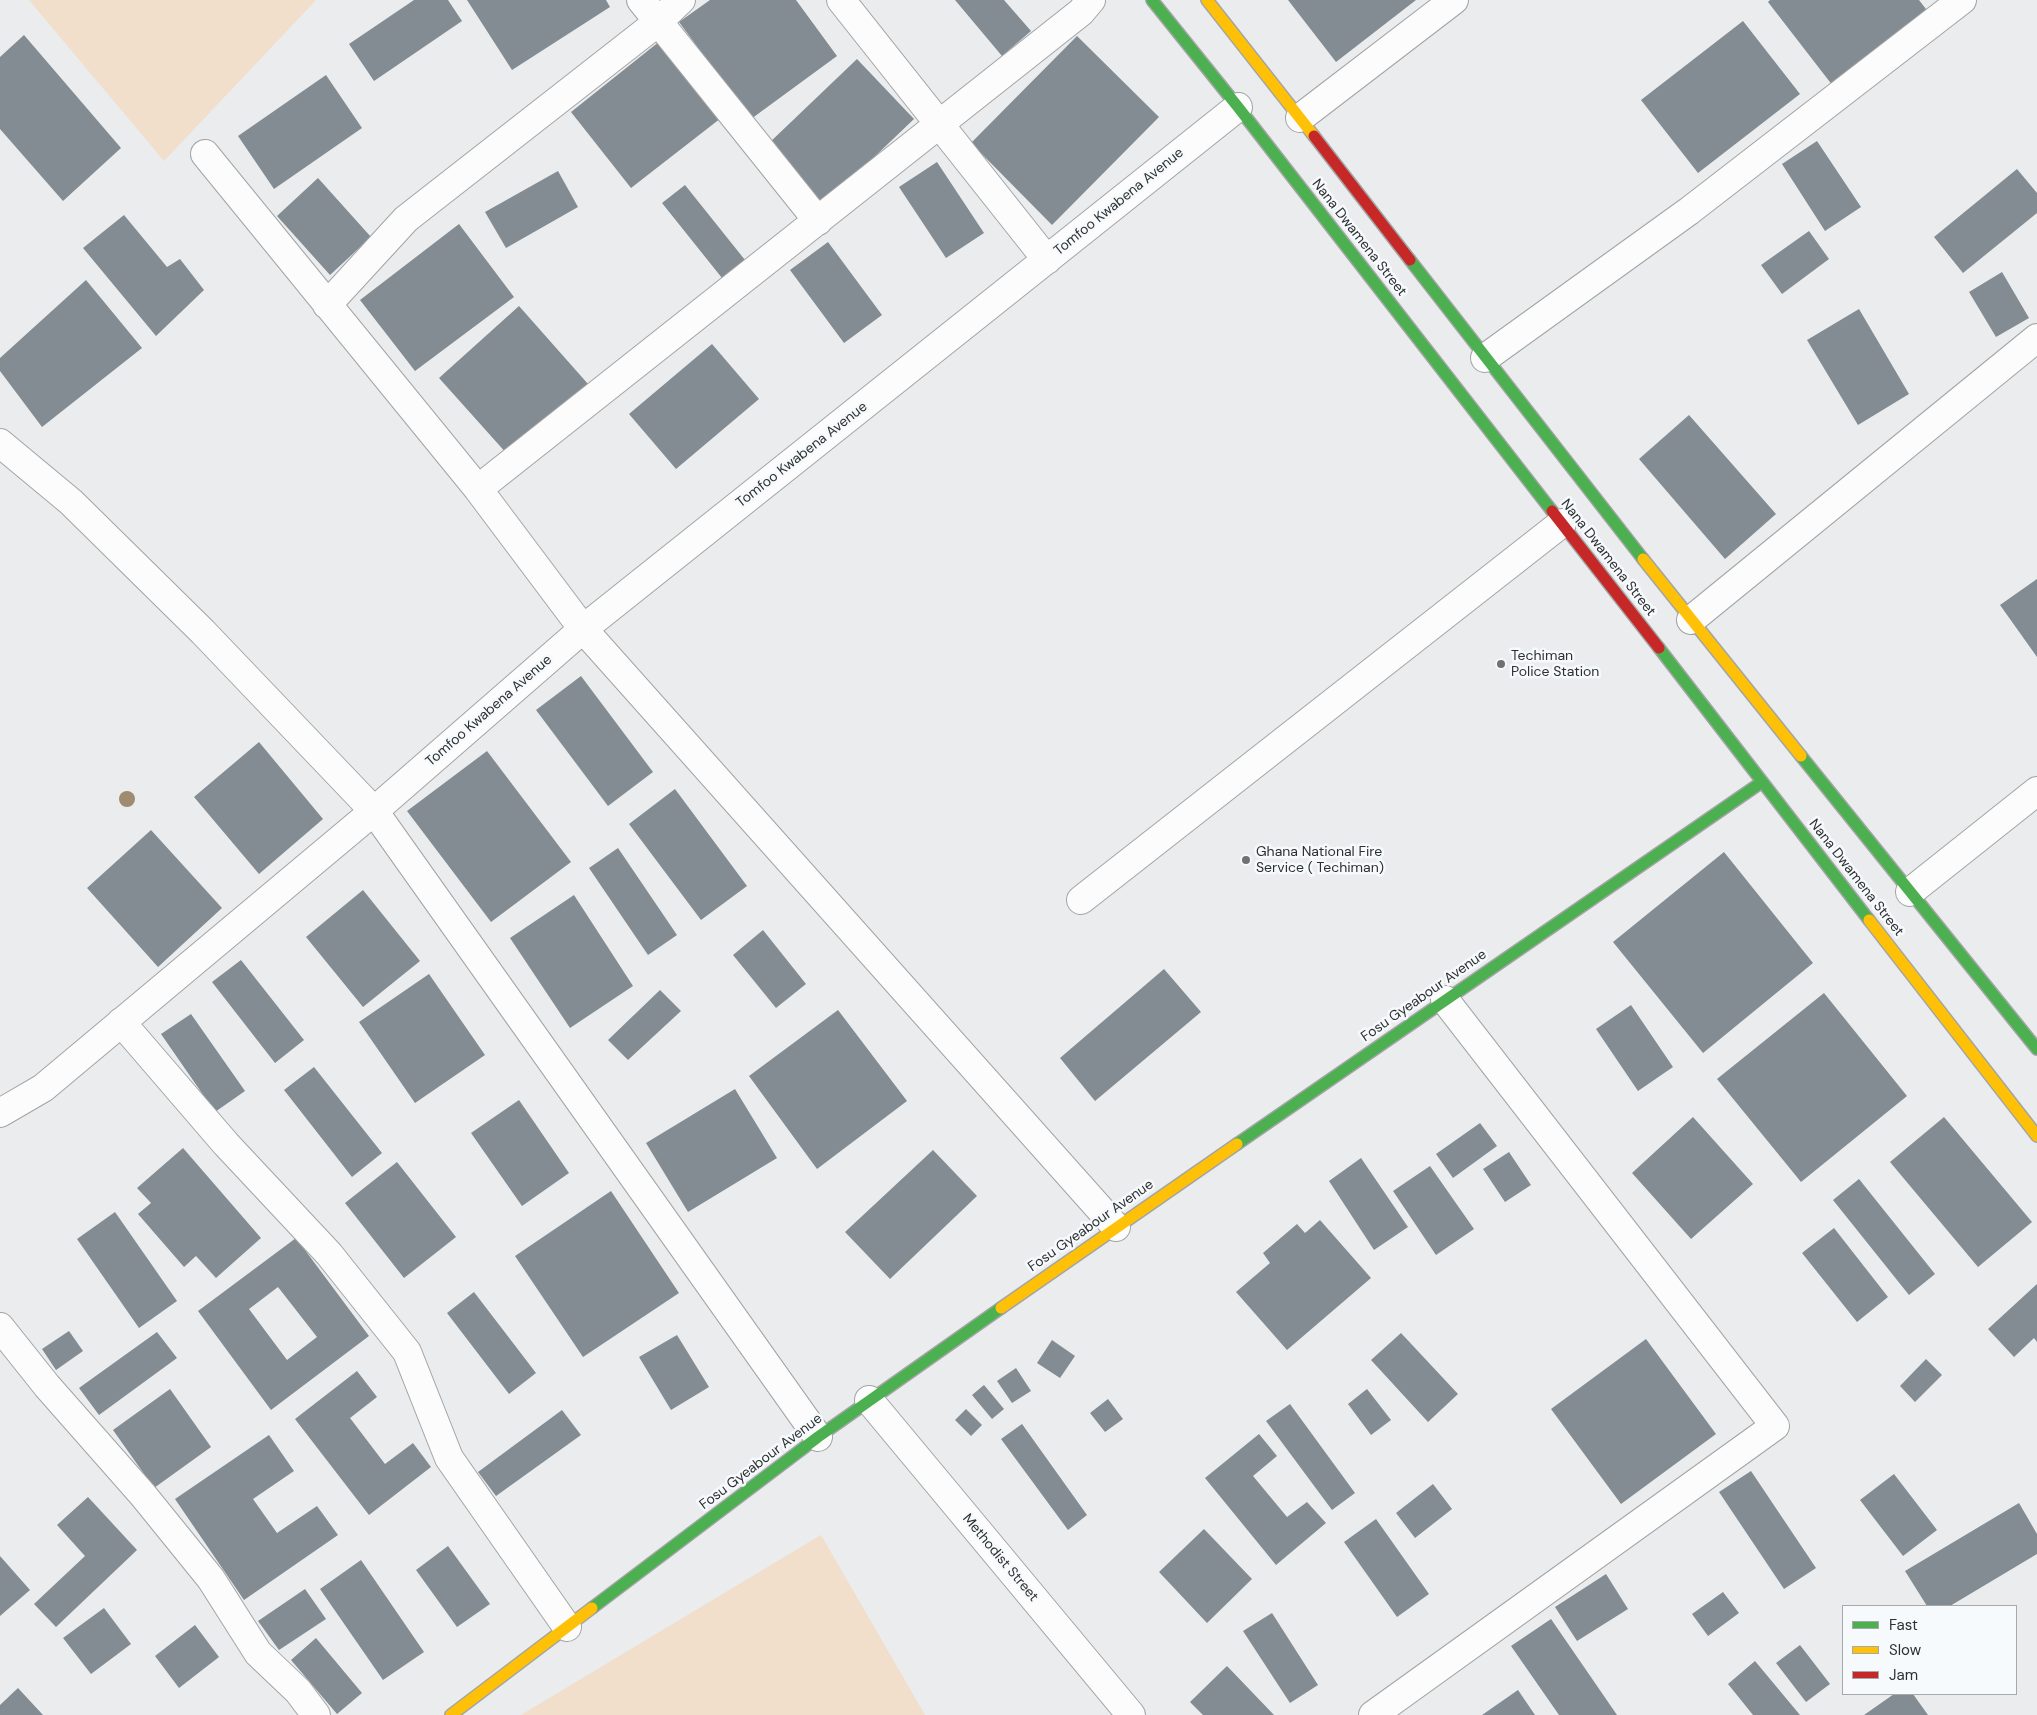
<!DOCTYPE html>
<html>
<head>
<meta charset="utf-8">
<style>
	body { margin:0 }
	#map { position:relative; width:2037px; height:1715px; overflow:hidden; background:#eaecee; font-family:"DM Sans",sans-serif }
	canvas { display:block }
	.legend { position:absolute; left:1842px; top:1605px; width:175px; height:90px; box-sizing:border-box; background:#f6fafc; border:1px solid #a6a9aa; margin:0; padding:6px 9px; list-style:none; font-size:15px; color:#2e3030 }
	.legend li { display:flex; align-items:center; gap:10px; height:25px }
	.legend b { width:25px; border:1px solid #a6a9aa }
</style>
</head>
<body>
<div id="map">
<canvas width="2037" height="1715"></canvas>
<ul class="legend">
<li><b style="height:6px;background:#4caf50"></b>Fast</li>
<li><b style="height:6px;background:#ffc107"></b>Slow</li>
<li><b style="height:6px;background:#c62828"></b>Jam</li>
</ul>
</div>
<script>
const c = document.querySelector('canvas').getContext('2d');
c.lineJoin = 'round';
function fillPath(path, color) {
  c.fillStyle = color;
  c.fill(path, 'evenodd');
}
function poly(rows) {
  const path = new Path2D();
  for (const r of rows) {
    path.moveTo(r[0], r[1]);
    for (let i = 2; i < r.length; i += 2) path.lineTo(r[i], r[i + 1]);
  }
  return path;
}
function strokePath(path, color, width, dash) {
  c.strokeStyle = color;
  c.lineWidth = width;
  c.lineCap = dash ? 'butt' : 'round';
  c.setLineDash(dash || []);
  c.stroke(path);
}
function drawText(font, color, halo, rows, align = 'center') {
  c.font = font + ' "DM Sans",sans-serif';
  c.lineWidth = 5;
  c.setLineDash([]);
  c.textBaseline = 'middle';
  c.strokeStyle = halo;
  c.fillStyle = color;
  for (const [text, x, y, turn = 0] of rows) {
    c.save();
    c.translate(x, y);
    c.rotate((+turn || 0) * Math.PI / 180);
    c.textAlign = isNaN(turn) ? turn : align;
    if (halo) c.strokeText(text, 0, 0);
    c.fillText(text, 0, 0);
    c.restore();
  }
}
fillPath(poly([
	[29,0,316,0,164,161],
	[821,1535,925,1715,521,1715]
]), '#f1decb');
fillPath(poly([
	[414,0,448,0,462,21,374,81,349,44],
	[467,0,606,0,610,7,512,70],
	[710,0,796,0,837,56,751,119,679,22],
	[955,0,1004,0,1031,31,1002,56],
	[1288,0,1416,0,1336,62],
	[1770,0,1919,0,1929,13,1833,86,1768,2],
	[1743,21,1800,94,1698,173,1641,100],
	[24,35,121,148,63,201,0,129,0,57],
	[1077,36,1159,117,1052,225,971,143],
	[660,41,721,118,631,188,571,112],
	[857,59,914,119,824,205,767,145],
	[326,75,362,128,274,189,238,136],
	[1817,141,1861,207,1825,231,1782,164],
	[937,162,984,233,946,258,899,187],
	[2017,169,2037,193,2037,213,1963,273,1934,237],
	[558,171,578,207,506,248,485,212],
	[318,178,371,237,330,275,277,216],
	[685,185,745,260,722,278,662,203],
	[124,215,167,267,180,259,204,290,156,336,83,248],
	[459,224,514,297,415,371,360,300],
	[1809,231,1829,259,1782,294,1761,265],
	[828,242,882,315,844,343,790,270],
	[2002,272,2029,318,1996,337,1969,292],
	[86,280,142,348,42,427,0,371,0,358],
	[519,306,588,384,508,455,439,378],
	[1859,309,1909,394,1858,425,1807,340],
	[712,344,759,399,676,469,629,414],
	[1689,415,1776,514,1725,559,1639,459],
	[2037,579,2037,657,2000,605],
	[581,676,653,772,608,806,536,710],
	[259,742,323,819,259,874,194,797],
	[487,751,571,862,491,922,407,811],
	[675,789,747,886,701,920,629,824],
	[151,830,222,908,158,967,87,888],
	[618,848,677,935,648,955,589,868],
	[1724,852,1813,963,1703,1053,1613,942],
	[363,890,420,961,363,1007,306,937],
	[574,895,633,986,570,1028,510,938],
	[763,930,806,984,776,1008,733,955],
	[241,960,304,1040,275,1063,212,982],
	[1164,969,1201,1012,1095,1101,1060,1058],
	[429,974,485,1055,415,1103,359,1022],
	[660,990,681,1011,628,1060,608,1040],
	[1824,993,1907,1096,1801,1182,1717,1079],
	[1631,1005,1673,1067,1638,1091,1596,1029],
	[838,1010,907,1101,817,1169,749,1076],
	[191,1014,245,1091,215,1112,161,1034],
	[314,1067,382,1153,352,1177,284,1090],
	[735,1089,777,1158,688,1212,646,1143],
	[519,1100,569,1173,522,1206,471,1133],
	[1693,1117,1753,1184,1691,1239,1632,1173],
	[1944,1117,2032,1222,1978,1267,1890,1162],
	[1480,1123,1497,1146,1453,1178,1436,1154],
	[183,1148,261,1238,216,1278,196,1256,184,1267,138,1214,151,1203,137,1188],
	[933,1150,977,1196,890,1279,845,1232],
	[1509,1152,1531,1185,1505,1202,1483,1169],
	[1361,1158,1408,1227,1374,1250,1329,1181],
	[397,1162,456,1237,404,1278,345,1203],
	[1430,1166,1474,1229,1436,1255,1393,1191],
	[1859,1179,1935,1274,1909,1295,1833,1200],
	[611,1191,679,1293,583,1357,515,1256],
	[115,1212,177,1301,139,1328,77,1239],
	[1320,1220,1371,1278,1287,1350,1236,1292,1270,1263,1263,1253,1297,1224,1305,1233],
	[1834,1228,1888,1297,1857,1322,1802,1253],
	[296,1238,369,1336,271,1410,198,1311],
	[278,1287,317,1337,287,1360,249,1309],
	[2037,1284,2037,1342,2034,1338,2014,1357,1988,1329],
	[474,1292,536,1373,509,1394,447,1313],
	[69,1331,83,1351,56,1370,42,1349],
	[157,1332,177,1358,99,1415,79,1388],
	[1401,1333,1458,1394,1428,1422,1371,1360],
	[677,1335,709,1387,671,1410,639,1357],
	[1646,1339,1716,1434,1621,1504,1551,1409],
	[1052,1340,1075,1356,1060,1378,1037,1363],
	[1926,1359,1942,1375,1915,1402,1900,1386],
	[1016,1368,1031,1391,1012,1403,997,1381],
	[357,1371,377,1397,350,1418,385,1464,413,1443,431,1467,369,1515,295,1419],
	[984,1385,1004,1409,992,1419,972,1395],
	[170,1389,211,1447,154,1488,113,1430],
	[1367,1389,1391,1420,1371,1435,1348,1404],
	[1108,1399,1123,1419,1105,1432,1090,1413],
	[1290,1404,1355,1493,1332,1510,1266,1421],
	[966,1409,982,1425,971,1436,955,1420],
	[562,1410,581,1435,496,1496,478,1472],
	[1022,1424,1087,1515,1068,1530,1001,1439],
	[1259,1434,1277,1456,1253,1476,1287,1517,1307,1502,1326,1523,1276,1565,1205,1478],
	[269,1435,294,1471,253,1499,277,1533,317,1506,338,1535,244,1600,175,1499],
	[1751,1471,1816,1568,1784,1589,1719,1492],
	[1894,1474,1937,1530,1903,1556,1860,1500],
	[1433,1484,1452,1509,1415,1538,1396,1513],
	[88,1497,137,1550,56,1627,34,1604,85,1556,57,1525],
	[2019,1503,2037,1534,2037,1554,1950,1606,1927,1606,1905,1571],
	[1376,1519,1429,1594,1397,1617,1344,1542],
	[1204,1529,1252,1579,1207,1623,1159,1572],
	[448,1546,490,1604,457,1627,416,1570],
	[0,1556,30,1590,0,1616],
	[361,1560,424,1652,383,1680,320,1589],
	[1606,1574,1628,1609,1577,1641,1555,1607],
	[305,1589,326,1619,279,1650,258,1621],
	[1723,1592,1739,1613,1708,1636,1692,1614],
	[104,1608,131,1644,91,1674,63,1638],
	[1272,1613,1318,1685,1290,1703,1243,1631],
	[1551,1619,1617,1715,1559,1715,1511,1646],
	[195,1625,219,1657,179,1688,155,1656],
	[316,1638,362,1693,337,1714,291,1660],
	[1800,1645,1830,1684,1806,1702,1776,1663],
	[1755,1661,1800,1715,1753,1715,1728,1684],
	[1227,1666,1274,1715,1203,1715,1190,1702],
	[18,1688,43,1715,0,1715,0,1705],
	[1518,1690,1535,1715,1482,1715],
	[1894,1694,1913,1694,1928,1715,1864,1715]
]), '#828c92');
const street = poly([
	[641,0,818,221],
	[841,0,1047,260],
	[1300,118,1454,0],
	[205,154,478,489,583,629,1116,1227],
	[327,305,406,219,658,22,681,0],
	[1485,358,1689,211,1962,0],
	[0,443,71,502,203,632,374,811,818,1437],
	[478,489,1081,12,1091,0],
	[1691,620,2037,338],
	[1910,892,2037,791],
	[1081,900,1562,523],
	[121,1022,226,1144,329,1254,407,1352,449,1458,567,1627],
	[0,1113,43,1088,374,811,583,629,1238,107],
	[0,1327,47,1386,143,1495,211,1579,258,1653,298,1691,316,1715],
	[869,1400,1131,1715],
	[1373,1715,1775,1426,1445,1000]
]);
const fast = poly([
	[1152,0,1238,107,1552,511],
	[1410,260,1643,559],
	[1659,648,1869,920],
	[1801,756,2037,1049],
	[1237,1144,1762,782],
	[592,1608,818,1437,1001,1308]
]);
const slow = poly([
	[1207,0,1314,136],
	[1643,559,1801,756],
	[1869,920,2037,1136],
	[1001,1308,1237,1144],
	[451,1715,592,1608]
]);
const jam = poly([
	[1314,136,1410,260],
	[1552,511,1659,648]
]);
strokePath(street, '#a2a4a5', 30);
strokePath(fast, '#a2a4a5', 14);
strokePath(slow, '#a2a4a5', 14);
strokePath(jam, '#a2a4a5', 14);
strokePath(street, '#fcfcfc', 28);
strokePath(fast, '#4caf50', 11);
strokePath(slow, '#ffc107', 11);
strokePath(jam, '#c62828', 11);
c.fillStyle = '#9f8b6f';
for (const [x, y] of [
	[127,799]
]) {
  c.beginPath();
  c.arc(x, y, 8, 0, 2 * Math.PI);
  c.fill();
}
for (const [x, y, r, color] of [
	[1501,664,5,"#707272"],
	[1246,860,5,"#707272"]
]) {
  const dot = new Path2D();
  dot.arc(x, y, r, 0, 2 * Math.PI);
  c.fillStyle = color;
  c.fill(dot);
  strokePath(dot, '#f6fafc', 2);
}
drawText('14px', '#2e3030', '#f6fafc', [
	["Tomfoo Kwabena Avenue",1119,202,-39],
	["Nana Dwamena Street",1359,238,52],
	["Tomfoo Kwabena Avenue",802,455,-38],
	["Nana Dwamena Street",1608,558,52],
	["Tomfoo Kwabena Avenue",489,711,-41],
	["Nana Dwamena Street",1856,878,52],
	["Fosu Gyeabour Avenue",1424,996,-35],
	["Fosu Gyeabour Avenue",1091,1226,-35],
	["Fosu Gyeabour Avenue",761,1462,-37],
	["Methodist Street",1000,1558,50]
]);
drawText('14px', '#2e3030', '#f6fafc', [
	["Techiman",1511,656],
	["Police Station",1511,672],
	["Ghana National Fire",1256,852],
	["Service ( Techiman)",1256,868]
], 'left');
</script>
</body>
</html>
